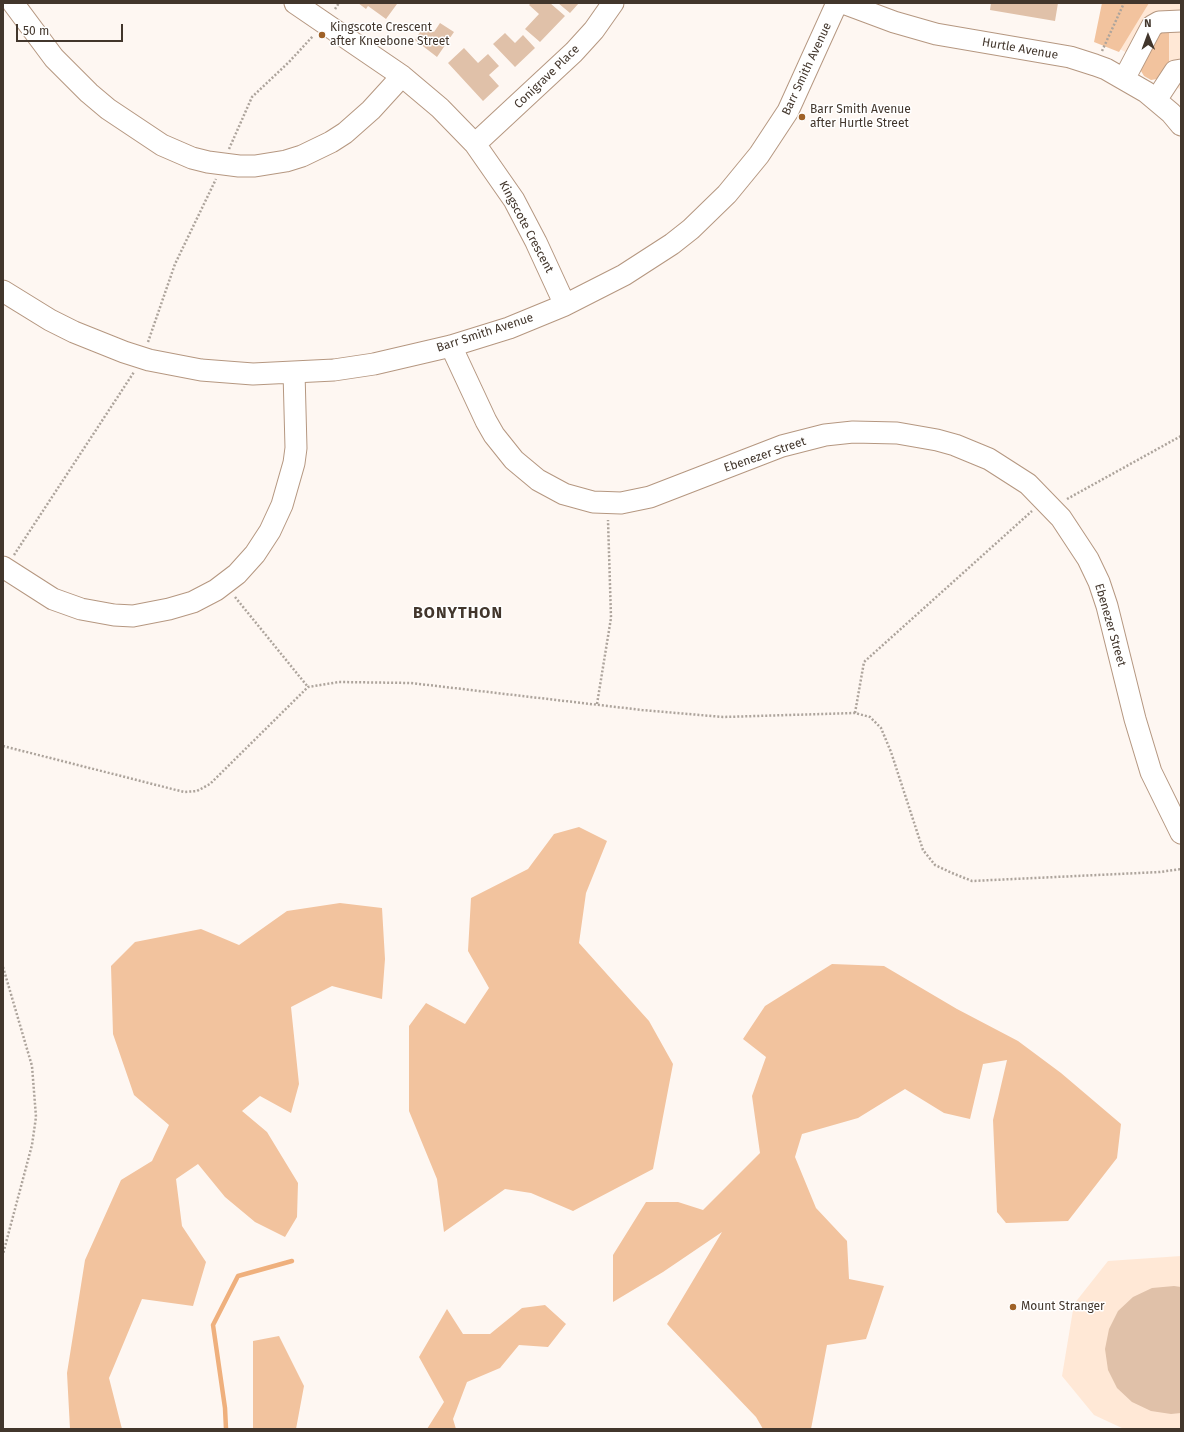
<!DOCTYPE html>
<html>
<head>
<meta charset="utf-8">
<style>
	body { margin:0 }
	#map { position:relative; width:1184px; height:1432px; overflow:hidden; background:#fef7f2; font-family:"Fira Sans",sans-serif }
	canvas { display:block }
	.frame { position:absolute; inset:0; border:4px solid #42362c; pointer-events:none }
	.north { position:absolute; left:1128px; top:16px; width:40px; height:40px; -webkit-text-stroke:3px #fff; paint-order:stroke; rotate:359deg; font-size:11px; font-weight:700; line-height:16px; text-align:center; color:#42362c }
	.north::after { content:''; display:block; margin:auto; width:14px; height:18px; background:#42362c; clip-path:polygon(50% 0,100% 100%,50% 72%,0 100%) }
	.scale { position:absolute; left:16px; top:24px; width:107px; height:18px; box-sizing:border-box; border:2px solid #42362c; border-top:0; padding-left:5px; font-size:12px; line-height:14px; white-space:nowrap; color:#42362c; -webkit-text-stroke:3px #fff; paint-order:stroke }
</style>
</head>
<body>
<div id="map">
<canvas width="1184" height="1432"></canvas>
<div class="frame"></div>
<div class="north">N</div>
<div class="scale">50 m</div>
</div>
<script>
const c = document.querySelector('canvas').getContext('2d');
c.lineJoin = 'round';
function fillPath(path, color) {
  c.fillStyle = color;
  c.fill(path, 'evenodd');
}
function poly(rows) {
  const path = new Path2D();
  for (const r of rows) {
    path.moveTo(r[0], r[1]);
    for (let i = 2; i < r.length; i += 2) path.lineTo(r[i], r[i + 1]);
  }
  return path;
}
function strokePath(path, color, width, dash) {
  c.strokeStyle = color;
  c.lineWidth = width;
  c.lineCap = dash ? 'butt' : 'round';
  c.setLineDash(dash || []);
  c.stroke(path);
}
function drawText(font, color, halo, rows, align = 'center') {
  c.font = font + ' "Fira Sans",sans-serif';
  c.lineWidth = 3;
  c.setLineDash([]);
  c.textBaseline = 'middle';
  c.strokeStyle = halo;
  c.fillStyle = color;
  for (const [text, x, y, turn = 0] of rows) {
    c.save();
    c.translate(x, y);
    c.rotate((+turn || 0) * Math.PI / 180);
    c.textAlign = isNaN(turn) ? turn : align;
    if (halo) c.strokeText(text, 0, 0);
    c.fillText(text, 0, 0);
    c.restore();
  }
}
fillPath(poly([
	[1142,3,1181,3,1181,90,1149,65,1118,48],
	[1181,1256,1181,1429,1124,1429,1094,1415,1062,1376,1074,1304,1108,1261]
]), '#ffe8d6');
fillPath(poly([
	[1102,3,1149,3,1119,52,1094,42],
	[1169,25,1169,69,1163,78,1151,80,1144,76,1138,66,1156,30],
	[579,827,607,841,586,893,579,943,649,1021,673,1064,653,1169,573,1211,531,1193,505,1189,444,1232,437,1179,409,1111,409,1026,426,1003,465,1024,489,988,468,951,471,898,528,869,554,834],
	[340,903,382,908,385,959,382,999,332,986,291,1007,299,1084,291,1113,260,1096,242,1111,267,1132,298,1183,297,1217,285,1237,255,1222,225,1197,198,1164,176,1179,182,1226,206,1262,193,1306,142,1299,109,1378,122,1429,70,1429,67,1373,85,1260,121,1180,152,1161,169,1125,134,1095,113,1034,111,966,135,942,201,929,239,945,287,911],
	[832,964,884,966,957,1009,1018,1041,1061,1073,1121,1124,1117,1158,1068,1221,1006,1223,997,1212,993,1120,1007,1060,983,1064,970,1119,944,1113,905,1089,858,1118,802,1134,795,1157,816,1208,847,1241,849,1279,884,1286,866,1339,827,1345,811,1429,763,1429,756,1417,667,1324,722,1232,663,1272,613,1302,613,1255,646,1202,678,1202,703,1210,760,1153,752,1096,766,1057,743,1039,765,1006],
	[545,1305,566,1324,548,1347,519,1345,500,1368,467,1382,453,1419,456,1429,427,1429,444,1402,419,1357,447,1309,463,1334,490,1334,522,1308],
	[279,1336,304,1386,296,1429,253,1429,253,1341]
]), '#f2c39e');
strokePath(poly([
	[226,1429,225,1408,213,1325,238,1276,292,1261]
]), '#efb07d', 4.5);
fillPath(poly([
	[358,3,395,3,397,4,386,19,368,6,366,9],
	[531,3,550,3,565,16,540,42,525,29,539,14,529,5],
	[558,3,579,3,570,13],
	[991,3,1058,3,1055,21,990,10],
	[440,23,454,32,437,57,415,40,424,26,434,32],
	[505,33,515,43,523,35,535,48,515,67,493,44],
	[464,48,478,63,488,54,499,66,489,75,499,86,483,101,448,63],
	[1174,1286,1181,1287,1181,1413,1171,1414,1151,1411,1132,1402,1117,1388,1108,1370,1105,1349,1109,1329,1118,1311,1133,1297,1152,1288]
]), '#e0c1a9');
const minor = poly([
	[13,3,54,58,89,93,108,109,162,145,192,158,208,162,239,166,255,166,286,161,302,156,331,142,345,133,371,110,402,76],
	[295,3,402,76,440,108,475,144,514,200,536,242,565,305],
	[843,3,894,22,936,34,1070,57,1095,65,1106,69,1146,92,1171,113,1181,125],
	[1124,79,1152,26,1159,22,1181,21],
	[1156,100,1175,71,1181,70],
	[475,144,574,52,594,30,613,3],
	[3,291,50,320,74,332,124,352,149,360,201,370,253,374,334,370,374,364,451,346,509,328,565,305,624,275,672,244,691,229,727,194,759,155,788,111,837,3],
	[451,346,486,421,494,435,514,460,538,480,564,494,593,502,621,503,650,497,782,446,825,435,853,432,897,433,937,440,955,445,989,459,1028,484,1061,518,1088,559,1099,582,1107,606,1135,719,1151,772,1181,833],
	[3,567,53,599,81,609,114,615,133,616,169,609,193,602,216,590,237,574,255,554,270,531,282,505,294,463,296,448,294,372]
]);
strokePath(minor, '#b59780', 23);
strokePath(poly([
	[335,9,339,3],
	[1102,51,1124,3],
	[229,149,252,97,289,62,313,36],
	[148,342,175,264,216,179],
	[1067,499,1181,436],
	[14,555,134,372],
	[235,597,308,687],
	[597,704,611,618,608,520],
	[855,713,864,662,1032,511],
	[3,746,184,792,197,791,210,784,308,687,339,682,411,683,642,710,723,717,855,713,870,717,881,728,891,752,923,850,935,865,952,873,972,881,1160,872,1181,869],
	[3,967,32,1066,36,1117,32,1145,3,1254]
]), '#ada49c', 2.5, [2, 2]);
strokePath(minor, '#fff', 21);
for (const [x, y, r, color] of [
	[322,35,4,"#9f6127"],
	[802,117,4,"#9f6127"],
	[1013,1307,4,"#9f6127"]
]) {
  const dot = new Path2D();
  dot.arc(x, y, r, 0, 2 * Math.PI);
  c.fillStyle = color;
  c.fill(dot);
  strokePath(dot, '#fff', 1.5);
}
drawText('12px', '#42362c', '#fff', [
	["Kingscote Crescent",330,28],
	["after Kneebone Street",330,42],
	["Barr Smith Avenue",810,110],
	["after Hurtle Street",810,124],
	["Mount Stranger",1021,1307]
], 'left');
drawText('12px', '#42362c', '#fff', [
	["Hurtle Avenue",1020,49,10],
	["Barr Smith Avenue",807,69,-65],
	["Conigrave Place",547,77,-44],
	["Kingscote Crescent",526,227,62],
	["Barr Smith Avenue",485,333,-18],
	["Ebenezer Street",765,455,-19],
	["Ebenezer Street",1110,625,74]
]);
c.letterSpacing = '1px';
drawText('bold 16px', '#42362c', '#fff', [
	["BONYTHON",458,614]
]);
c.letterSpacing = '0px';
</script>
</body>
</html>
